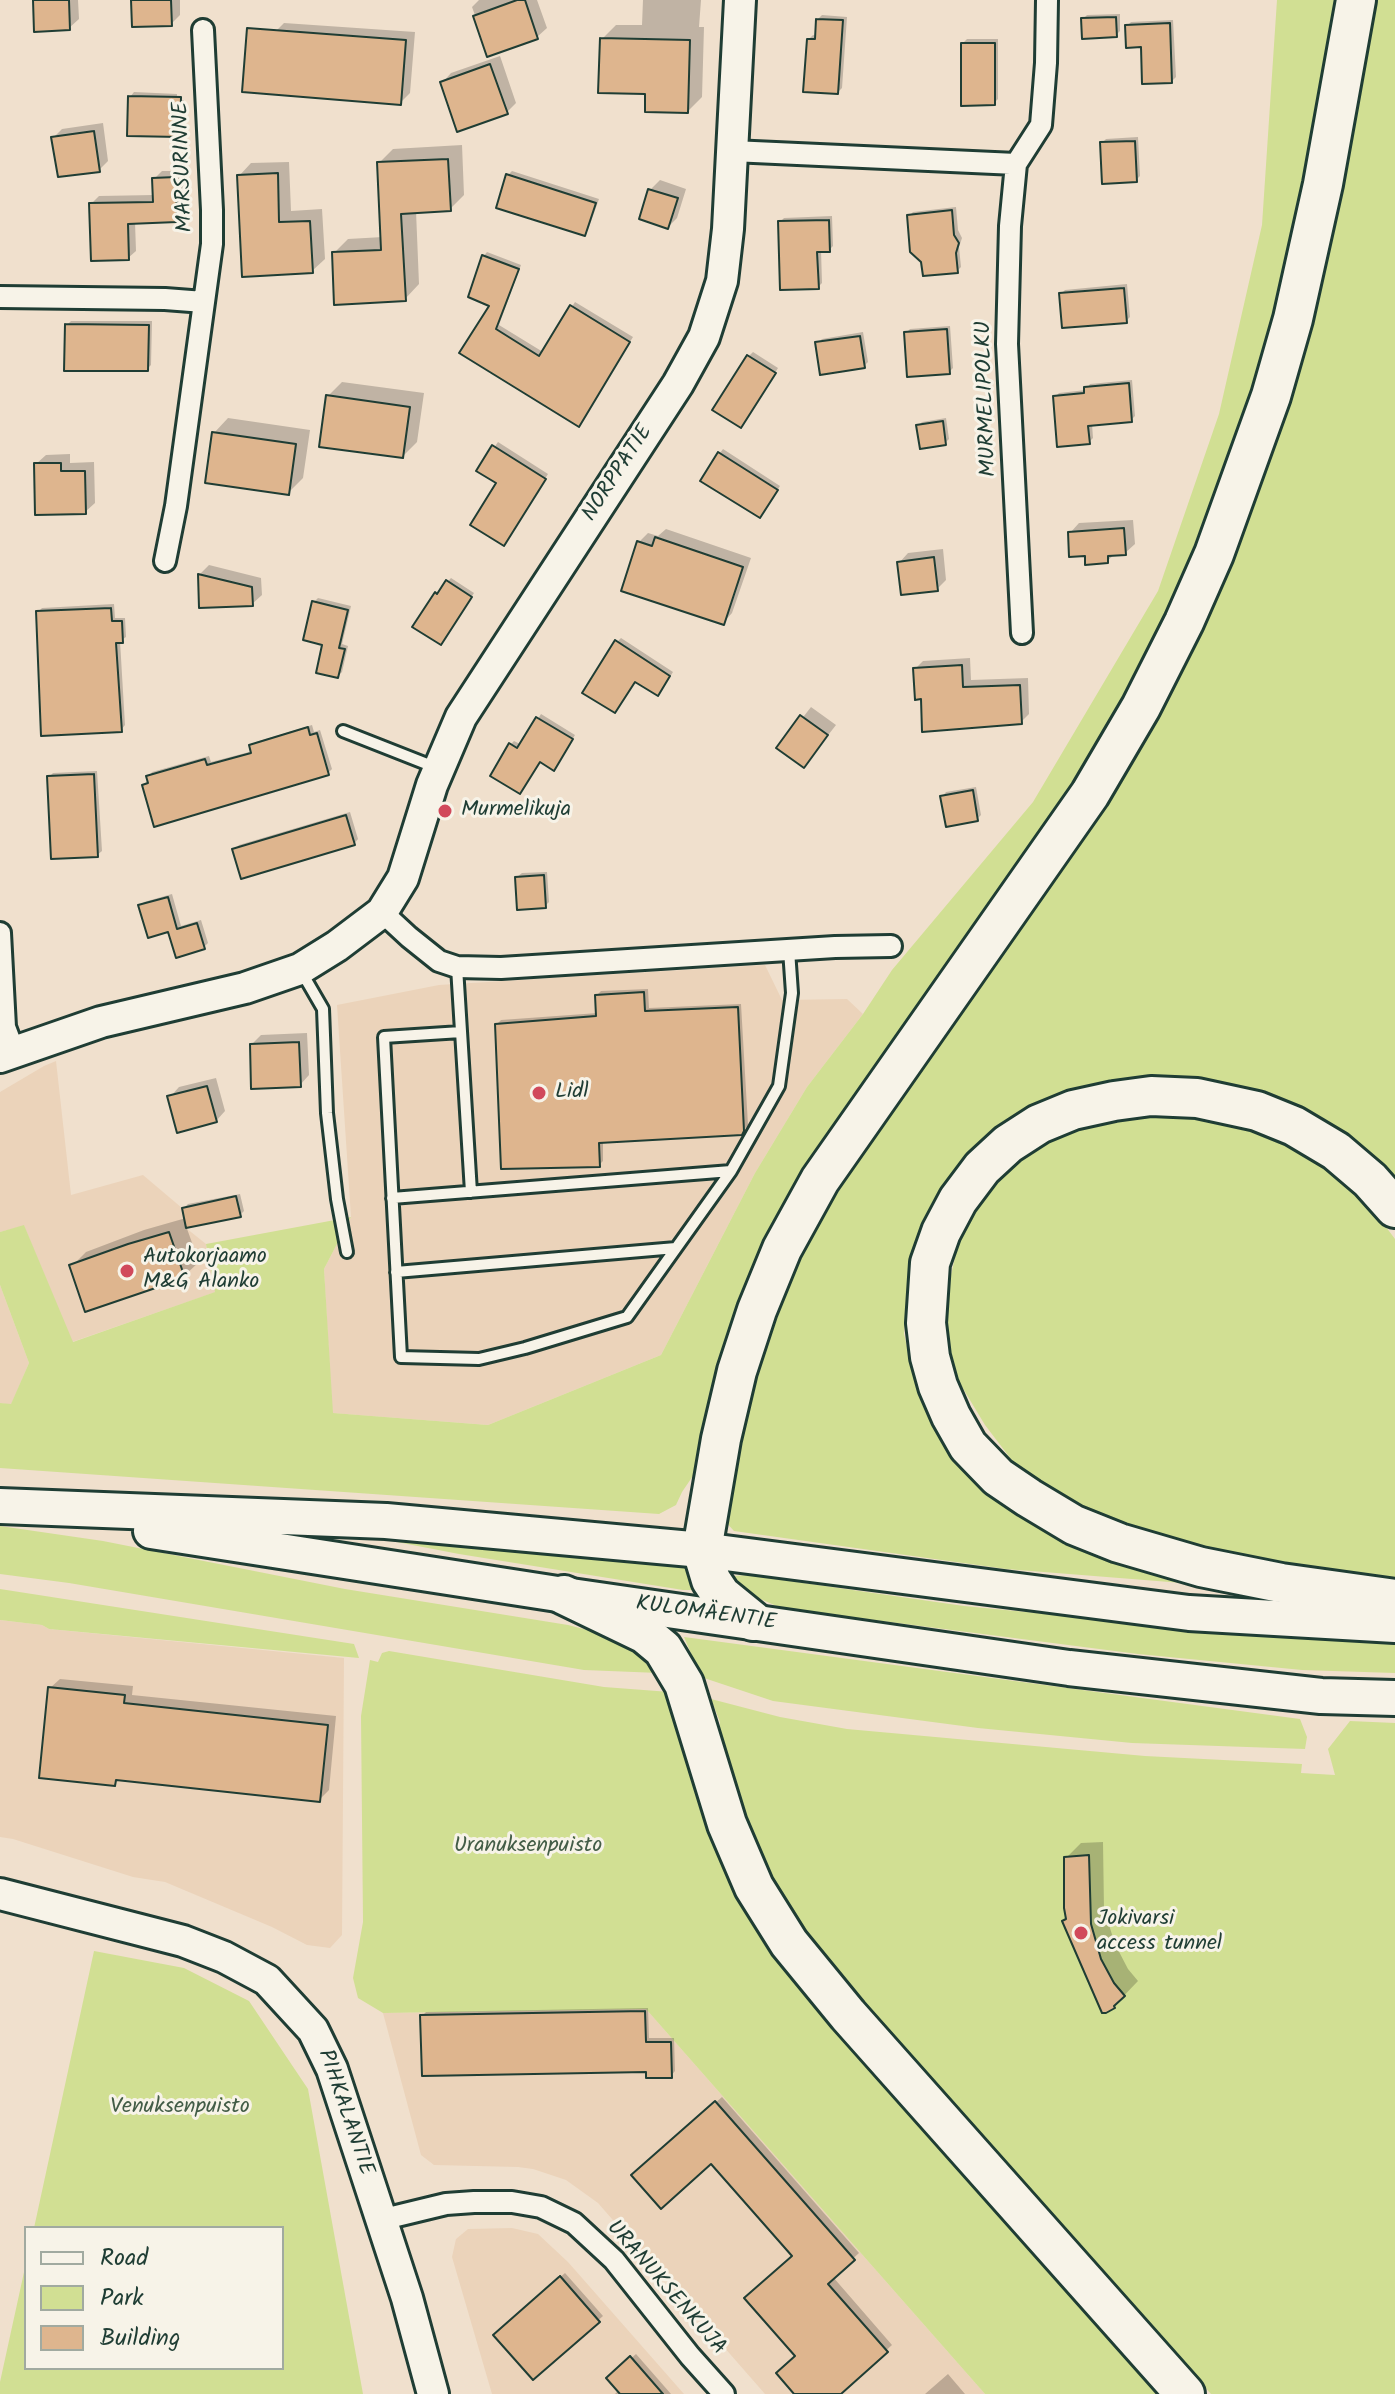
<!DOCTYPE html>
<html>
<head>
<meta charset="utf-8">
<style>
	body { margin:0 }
	#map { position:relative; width:1395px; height:2394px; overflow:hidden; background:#f0e0cd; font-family:Kalam,sans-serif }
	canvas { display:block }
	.legend { position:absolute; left:24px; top:2226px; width:260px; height:144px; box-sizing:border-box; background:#f7f3e8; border:2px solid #a1aaa0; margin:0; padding:10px 14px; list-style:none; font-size:24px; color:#1f3d34 }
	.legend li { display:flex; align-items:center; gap:16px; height:40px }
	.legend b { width:40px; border:2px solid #a1aaa0 }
</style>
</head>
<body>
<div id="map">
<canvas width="1395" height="2394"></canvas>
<ul class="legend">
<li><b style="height:10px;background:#f7f3e8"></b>Road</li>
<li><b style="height:22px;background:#d1df93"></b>Park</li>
<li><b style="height:22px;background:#deb58e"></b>Building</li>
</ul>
</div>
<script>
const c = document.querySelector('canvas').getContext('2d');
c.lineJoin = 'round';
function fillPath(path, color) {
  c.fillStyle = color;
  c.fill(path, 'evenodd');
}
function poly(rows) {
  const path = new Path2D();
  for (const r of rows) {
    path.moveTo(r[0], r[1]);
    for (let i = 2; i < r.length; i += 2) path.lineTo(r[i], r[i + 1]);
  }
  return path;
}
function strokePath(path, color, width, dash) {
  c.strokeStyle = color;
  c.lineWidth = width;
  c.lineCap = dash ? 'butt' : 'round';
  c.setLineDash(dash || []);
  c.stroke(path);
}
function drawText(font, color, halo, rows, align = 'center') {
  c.font = font + ' Kalam,sans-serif';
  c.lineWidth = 6;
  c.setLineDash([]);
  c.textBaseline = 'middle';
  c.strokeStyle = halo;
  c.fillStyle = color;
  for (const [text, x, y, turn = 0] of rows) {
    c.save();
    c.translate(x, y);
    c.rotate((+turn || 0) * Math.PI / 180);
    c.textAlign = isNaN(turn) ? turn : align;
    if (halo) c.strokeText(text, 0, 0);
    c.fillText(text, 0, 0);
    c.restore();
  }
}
fillPath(poly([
	[765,965,782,1000,847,999,863,1014,807,1087,755,1173,661,1355,488,1425,332,1413,324,1269,351,1217,337,1005,439,985],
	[56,1061,71,1195,143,1175,182,1208,186,1228,206,1244,216,1292,72,1342,24,1226,0,1232,0,1092,44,1066],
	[0,1285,29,1363,11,1405,0,1403],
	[0,1620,42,1625,49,1629,344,1658,342,1935,330,1948,307,1945,272,1927,165,1882,133,1877,13,1839,0,1837],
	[646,2009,985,2394,765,2394,598,2203,566,2180,533,2169,518,2167,434,2165,421,2155,383,2013],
	[512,2228,538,2234,568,2262,684,2394,492,2394,452,2257,456,2239,468,2229]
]), '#ebd3ba');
fillPath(poly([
	[1277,0,1338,0,1323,103,1271,334,1161,636,1096,751,1024,863,874,1077,699,1467,682,1492,676,1505,659,1514,0,1468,0,1403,11,1404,29,1363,0,1285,0,1232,24,1225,73,1342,215,1292,206,1244,351,1217,324,1269,333,1413,488,1425,661,1355,755,1173,807,1087,863,1014,892,970,1033,802,1158,591,1219,414,1262,225],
	[1368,0,1395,0,1395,1191,1157,1082,965,1159,938,1196,920,1233,909,1274,904,1334,912,1367,926,1408,950,1450,1245,1588,1006,1569,734,1531,724,1520,726,1499,768,1318,806,1230,1228,550],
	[1176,1111,1244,1123,1293,1140,1356,1187,1395,1239,1395,1578,1289,1566,1207,1548,1121,1524,1047,1491,1014,1463,985,1425,950,1367,947,1326,948,1287,961,1233,984,1185,1040,1139,1109,1117],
	[0,1526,103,1541,345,1589,568,1625,619,1638,647,1658,659,1673,584,1670,69,1583,0,1574],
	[398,1537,648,1558,684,1566,695,1579,699,1590,683,1590,459,1554,397,1542],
	[748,1575,964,1606,1234,1632,1395,1638,1395,1673,1302,1670,1138,1654,781,1608,740,1590,731,1583,733,1576],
	[0,1589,354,1644,359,1658,49,1629,42,1625,0,1620],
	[684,1637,1300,1719,1307,1737,1305,1749,1132,1743,978,1728,773,1701,701,1677],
	[389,1651,604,1687,670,1692,722,1853,1165,2394,985,2394,646,2009,383,2013,358,1998,353,1978,363,1922,361,1716,370,1660,378,1662,382,1653],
	[711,1699,780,1717,847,1729,1145,1756,1302,1764,1301,1773,1335,1775,1328,1749,1350,1721,1395,1723,1395,2394,1211,2394,837,1979,761,1880,720,1750,720,1722],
	[94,1951,184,1968,249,2001,308,2089,363,2394,0,2394,0,2382,26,2263,26,2368,282,2368,282,2228,34,2228]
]), '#d1df93');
fillPath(poly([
	[35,0,78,0,79,19,69,28],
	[133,0,180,0,180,15,171,24],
	[479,0,537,0,547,28,537,37,489,54,472,7],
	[643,0,701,0,699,27,704,27,702,97,688,111,647,92,602,39,616,25,642,25],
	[1120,14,1120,31,1116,35,1083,19,1087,15],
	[822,15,847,17,842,88,838,92,809,39,813,35,817,36,818,19],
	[1173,20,1176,77,1172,81,1127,26,1131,22],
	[284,23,415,32,410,93,400,103,275,32],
	[967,39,998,39,998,99,994,103,963,43],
	[500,56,516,103,507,112,442,83,451,73],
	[134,92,177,94,177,100,184,100,183,131,179,135,130,97],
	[103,123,108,161,99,170,53,138,62,129],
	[1138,137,1140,176,1136,180,1102,143,1106,139],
	[462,145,464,195,450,209,416,211,419,284,405,299,334,253,348,239,383,237,379,163,393,149],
	[289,162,291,211,322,209,325,259,312,271,239,176,251,163],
	[162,171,183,171,184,213,176,220,135,222,136,251,128,258,91,204,99,196,154,195,154,179],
	[512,171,599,199,588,230,584,234,508,175],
	[660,180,686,189,677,218,668,227,650,190],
	[956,207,958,230,962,238,959,247,961,267,957,271,909,216,913,212],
	[832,216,833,246,829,250,821,250,822,283,818,287,780,222,784,218],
	[487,252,521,265,499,325,543,352,575,302,633,337,579,425,462,352,492,304,483,257],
	[1127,284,1130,317,1126,321,1061,294,1065,290],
	[71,321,152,321,151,365,147,369,67,325],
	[950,326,953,368,949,372,906,333,910,329],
	[863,332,868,362,864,366,818,343,822,339],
	[753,352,778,368,745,422,749,356],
	[1132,380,1135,416,1131,420,1092,424,1093,438,1089,442,1055,397,1059,393,1086,390,1090,384],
	[342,382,424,393,417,442,403,456,328,396],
	[228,418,310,430,303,478,288,493,214,433],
	[946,418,949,439,945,443,918,426,922,422],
	[498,442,548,474,507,540,499,482,479,470],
	[723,449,780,486,764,512,720,453],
	[70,454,70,463,94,462,95,503,85,512,36,464,46,455],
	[1133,520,1135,544,1125,553,1115,554,1107,561,1087,554,1070,533,1079,523],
	[666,529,751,558,732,613,723,623,639,542,648,533,658,536],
	[943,549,946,580,937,589,899,563,908,553],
	[209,565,261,578,262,595,252,604,201,606,200,574],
	[451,578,474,593,445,639,415,627,437,593],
	[318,598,351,606,342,644,348,646,342,672,338,676,325,643,314,602],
	[114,604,115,618,125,618,126,637,120,641,125,725,121,730,38,612,42,608],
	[621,638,673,672,662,690,617,642],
	[970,658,971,680,1028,678,1029,714,1021,722,923,697,915,669,923,661],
	[811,707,836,725,804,766,779,748],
	[541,714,575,735,558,764,541,760,524,787,510,745,514,741,522,745],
	[312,725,314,732,320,730,332,769,328,773,144,786,152,772,209,756,211,762,253,751,252,746,256,742],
	[97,771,102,851,97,855,49,777,53,773],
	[976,787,981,815,977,819,942,797,946,792],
	[350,812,358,839,354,844,234,850,239,845],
	[547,872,549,902,545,906,517,877,522,873],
	[172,894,181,926,201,920,208,943,204,947,169,930,140,906,144,902],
	[648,989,649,1008,741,1004,748,1125,741,1133,603,1141,603,1161,599,1165,497,1024,501,1020,598,1013,597,995,601,991],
	[307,1033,309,1075,300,1085,252,1044,261,1035],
	[216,1078,225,1111,216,1121,170,1097,179,1087],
	[240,1194,244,1211,240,1215,186,1226,199,1262,184,1276,86,1310,72,1266,86,1252,144,1230,186,1218,184,1208,188,1204],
	[60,1679,133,1686,132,1695,336,1716,329,1790,319,1800,119,1779,114,1784,50,1688],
	[1103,1842,1104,1909,1115,1944,1128,1969,1138,1981,1114,2006,1068,1917,1066,1858,1081,1843],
	[648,2008,649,2038,674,2038,675,2071,671,2076,422,2016,426,2012],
	[722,2097,859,2253,833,2277,892,2345,838,2394,796,2394,798,2356,794,2256,712,2161,639,2170],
	[565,2273,603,2316,533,2378,496,2335],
	[636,2354,671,2394,615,2394,619,2390,609,2378],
	[948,2374,965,2394,925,2394]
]), '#0003');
const building = poly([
	[33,0,69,0,70,30,34,32,33,0],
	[131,0,171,0,172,26,132,27,131,0],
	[517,0,525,0,538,39,487,57,473,16,517,0],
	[1116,17,1117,37,1082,39,1081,18,1116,17],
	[816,19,843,20,838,94,803,92,807,39,815,39,816,19],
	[1170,23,1172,83,1142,84,1141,47,1126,48,1125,25,1170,23],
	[247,28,406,40,401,105,242,92,247,28],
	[600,38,690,40,688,113,645,112,645,94,598,93,600,38],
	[961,43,995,43,995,105,961,106,961,43],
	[490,64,508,114,457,132,440,82,490,64],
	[128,96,181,97,180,137,127,136,128,96],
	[94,131,100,172,58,177,51,137,94,131],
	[1135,141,1137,182,1102,184,1100,142,1135,141],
	[448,159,451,211,401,214,406,301,334,305,332,252,381,250,377,162,448,159],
	[278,173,279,222,310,221,313,273,242,277,237,175,278,173],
	[506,174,596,203,585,236,496,208,506,174],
	[176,177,177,222,128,224,129,260,91,261,89,203,153,202,152,178,176,177],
	[648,189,678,198,668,229,639,219,648,189],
	[952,210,954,235,959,243,956,253,958,273,923,276,921,262,910,252,907,215,952,210],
	[829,220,830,252,817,252,819,289,780,290,778,221,829,220],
	[482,255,519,269,496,329,539,356,570,305,630,342,579,427,459,353,489,306,468,297,482,255],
	[1124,288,1127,323,1062,328,1059,293,1124,288],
	[65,324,149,325,148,371,64,371,65,324],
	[947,329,950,374,907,377,904,332,947,329],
	[860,336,865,368,820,375,815,342,860,336],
	[747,355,776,373,741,428,712,410,747,355],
	[1129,383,1132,422,1088,426,1090,444,1057,447,1053,396,1084,393,1084,387,1129,383],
	[326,395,410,407,403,458,319,447,326,395],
	[943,421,946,445,920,449,916,425,943,421],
	[212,432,296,444,289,495,205,483,212,432],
	[492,445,546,479,504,546,470,525,496,483,476,471,492,445],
	[718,452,778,490,760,518,700,481,718,452],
	[34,463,61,463,61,471,85,471,86,514,35,515,34,463],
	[1124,528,1126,555,1108,556,1108,563,1085,565,1085,556,1069,557,1068,532,1124,528],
	[655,537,743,567,724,625,621,591,637,541,652,546,655,537],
	[934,557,938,591,901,595,897,562,934,557],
	[198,574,252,587,253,606,199,608,198,574],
	[446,580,472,597,441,645,412,627,435,592,437,594,446,580],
	[312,601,348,610,339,648,345,649,338,678,316,673,322,645,303,640,312,601],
	[111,608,112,621,122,621,123,643,116,643,122,732,41,736,36,611,111,608],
	[615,640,670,676,658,696,635,682,615,713,582,693,615,640],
	[962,665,963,687,1020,685,1022,724,922,732,921,699,915,700,913,668,962,665],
	[800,715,828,735,804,768,776,748,800,715],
	[536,717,573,739,554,771,540,762,520,794,490,776,509,743,517,748,536,717],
	[308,727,310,735,317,733,329,775,154,827,142,785,148,783,146,776,205,759,207,765,251,753,249,745,308,727],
	[94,774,98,857,51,859,47,776,94,774],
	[973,790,978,821,946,827,940,796,973,790],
	[346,815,355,845,241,879,232,849,346,815],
	[544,875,546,908,517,910,515,877,544,875],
	[168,897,177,929,197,923,205,949,176,958,168,932,148,938,138,905,168,897],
	[644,992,645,1011,738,1007,744,1131,742,1135,599,1143,600,1167,501,1169,495,1024,596,1016,595,995,644,992],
	[299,1042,301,1087,251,1089,250,1044,299,1042],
	[207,1086,217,1122,177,1133,167,1096,207,1086],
	[236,1196,241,1217,186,1228,182,1208,236,1196],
	[169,1232,185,1278,85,1312,69,1265,128,1244,169,1232],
	[48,1687,125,1695,124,1703,328,1725,320,1802,116,1780,115,1786,39,1778,48,1687],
	[1089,1855,1091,1924,1101,1959,1114,1983,1125,1996,1114,2006,1115,2008,1106,2013,1102,2013,1062,1921,1066,1919,1064,1908,1064,1857,1089,1855],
	[645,2011,646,2042,671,2042,672,2078,646,2078,646,2072,422,2076,420,2015,645,2011],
	[715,2101,855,2260,828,2284,888,2352,841,2394,794,2394,776,2373,795,2356,744,2298,792,2256,711,2164,661,2209,631,2175,715,2101],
	[560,2276,600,2322,533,2380,493,2335,560,2276],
	[630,2356,663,2394,620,2394,606,2378,630,2356]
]);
fillPath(building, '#deb58e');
strokePath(building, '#1f3d34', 2);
const lane = poly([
	[343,731,437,768],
	[457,967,471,1192],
	[301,971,323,1009,327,1113,337,1199,347,1252],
	[461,1032,384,1037,401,1357,479,1359,525,1348,627,1317,731,1171,779,1086,792,993,789,950],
	[392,1198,731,1171],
	[396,1272,676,1248]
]);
const street = poly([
	[732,151,1016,164,1010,226,1007,344,1022,633],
	[1016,164,1041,125,1046,63,1047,0],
	[0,297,165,299,204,302],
	[165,561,176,506,212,244,212,210,203,30],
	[382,912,409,937,439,961,457,967,501,968,835,947,891,946],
	[0,933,5,1027,14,1051],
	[380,2220,446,2204,474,2202,512,2202,541,2207,574,2223,614,2260,690,2356,724,2394]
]);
const secondary = poly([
	[0,1057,101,1022,245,988,300,969,337,946,382,912,403,878,432,785,461,717,678,384,704,337,722,281,728,229,740,0],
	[0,1894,183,1941,224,1957,267,1980,313,2030,332,2069,407,2298,433,2394]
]);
const primary = poly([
	[0,1506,386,1521,702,1550,1189,1613,1395,1625],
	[151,1531,564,1595,1069,1668,1321,1696,1395,1698]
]);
const highway = poly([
	[1395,1208,1370,1180,1336,1151,1294,1126,1257,1111,1197,1098,1151,1096,1114,1101,1073,1110,1039,1124,1008,1144,982,1168,958,1200,941,1232,930,1263,926,1323,930,1357,938,1386,951,1416,968,1446,998,1477,1029,1498,1074,1525,1119,1543,1201,1567,1281,1583,1395,1599],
	[564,1595,645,1634,663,1649,684,1684,727,1824,754,1887,789,1943,848,2015,1185,2394],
	[753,1621,721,1595,711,1580,702,1550,721,1439,737,1371,757,1310,782,1249,820,1180,1090,794,1141,707,1184,622,1214,554,1271,396,1293,319,1323,184,1356,0]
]);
strokePath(lane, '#1f3d34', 16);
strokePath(street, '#1f3d34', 26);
strokePath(secondary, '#1f3d34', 36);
strokePath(primary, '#1f3d34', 40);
strokePath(highway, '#1f3d34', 44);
strokePath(lane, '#f7f3e8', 10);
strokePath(street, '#f7f3e8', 20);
strokePath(secondary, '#f7f3e8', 30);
strokePath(primary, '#f7f3e8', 34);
strokePath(highway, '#f7f3e8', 38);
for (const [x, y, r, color] of [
	[445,811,8,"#d1495b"],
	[539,1093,8,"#d1495b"],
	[127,1271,8,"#d1495b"],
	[1081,1933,8,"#d1495b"]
]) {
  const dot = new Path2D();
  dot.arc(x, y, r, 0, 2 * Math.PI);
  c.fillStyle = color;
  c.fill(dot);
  strokePath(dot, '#f7f3e8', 3);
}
drawText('22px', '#1f3d34', '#f7f3e8', [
	["MARSURINNE",185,167,-92],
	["MURMELIPOLKU",988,399,-92],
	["NORPPATIE",619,474,-57],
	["KULOMÄENTIE",706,1615,8],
	["PIHKALANTIE",344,2113,71],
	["URANUKSENKUJA",665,2289,49]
]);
drawText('22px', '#1f3d34', '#f7f3e8', [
	["Murmelikuja",461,811],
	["Lidl",555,1093],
	["Autokorjaamo",143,1258],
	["M&G Alanko",143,1283],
	["Jokivarsi",1097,1920],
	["access tunnel",1097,1945]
], 'left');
drawText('22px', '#435d47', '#f7f3e8', [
	["Uranuksenpuisto",528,1847],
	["Venuksenpuisto",180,2108]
]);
</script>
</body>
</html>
